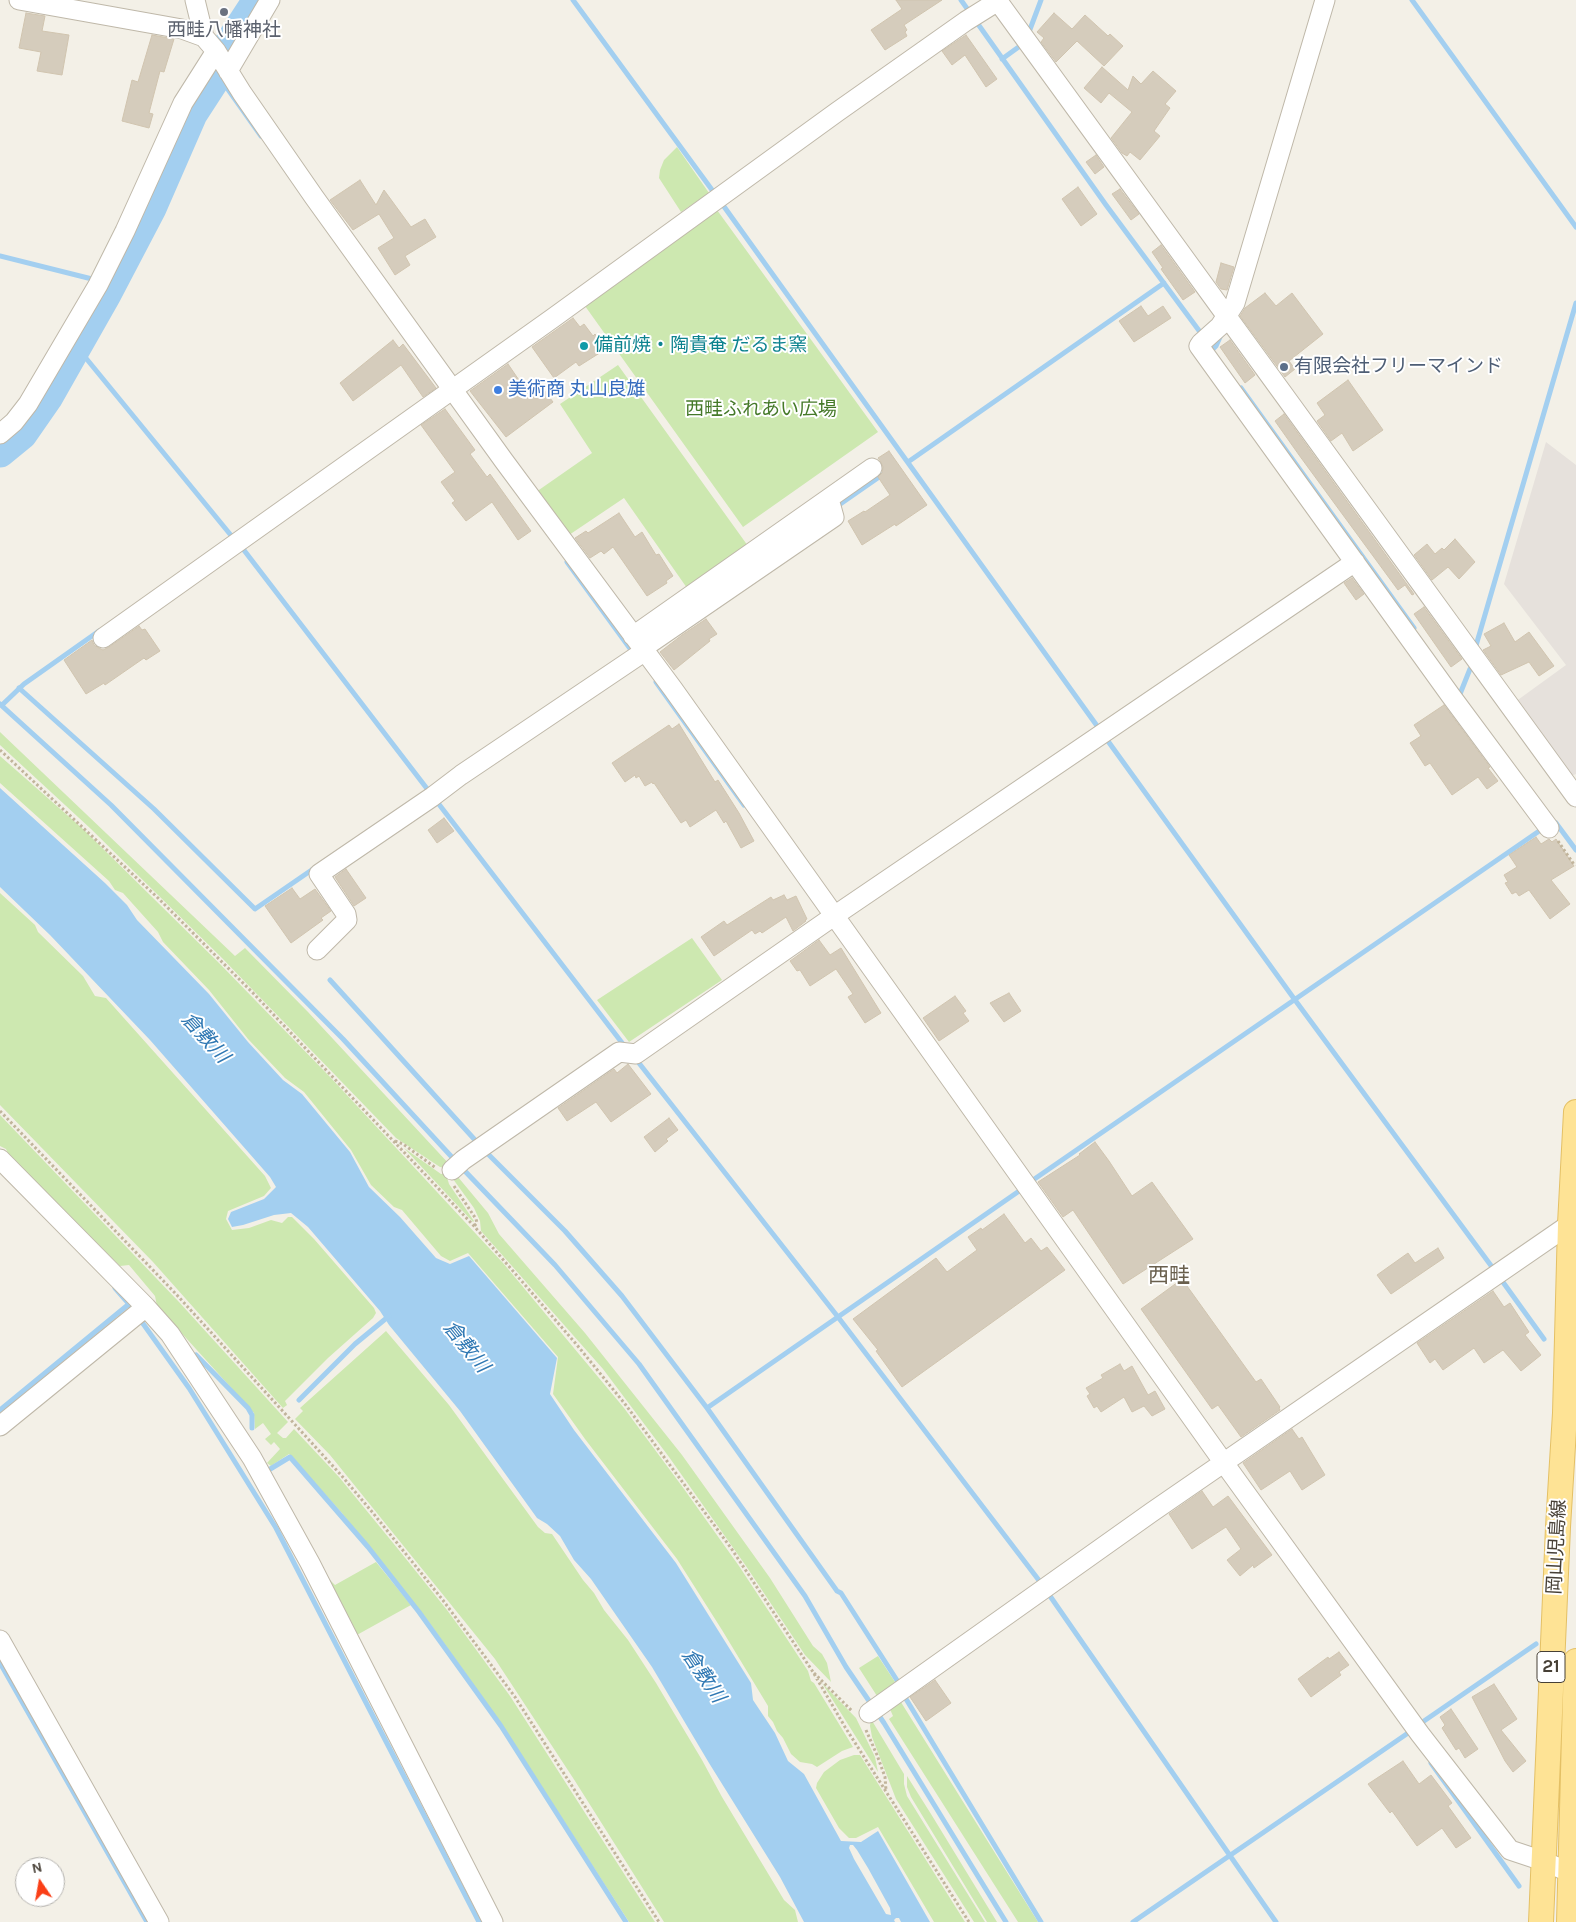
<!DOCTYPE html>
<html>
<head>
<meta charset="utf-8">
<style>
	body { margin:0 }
	#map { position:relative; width:1576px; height:1922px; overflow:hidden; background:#f3f0e7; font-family:Karla,sans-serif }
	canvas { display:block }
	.north { position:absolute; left:15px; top:1857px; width:50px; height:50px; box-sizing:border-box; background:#fff; border:1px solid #b5b3af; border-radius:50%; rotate:348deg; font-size:14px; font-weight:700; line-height:20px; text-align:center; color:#474036 }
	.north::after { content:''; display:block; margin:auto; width:18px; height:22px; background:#fa3f17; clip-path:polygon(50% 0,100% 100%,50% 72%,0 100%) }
</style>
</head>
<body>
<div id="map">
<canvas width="1576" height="1922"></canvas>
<div class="north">N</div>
</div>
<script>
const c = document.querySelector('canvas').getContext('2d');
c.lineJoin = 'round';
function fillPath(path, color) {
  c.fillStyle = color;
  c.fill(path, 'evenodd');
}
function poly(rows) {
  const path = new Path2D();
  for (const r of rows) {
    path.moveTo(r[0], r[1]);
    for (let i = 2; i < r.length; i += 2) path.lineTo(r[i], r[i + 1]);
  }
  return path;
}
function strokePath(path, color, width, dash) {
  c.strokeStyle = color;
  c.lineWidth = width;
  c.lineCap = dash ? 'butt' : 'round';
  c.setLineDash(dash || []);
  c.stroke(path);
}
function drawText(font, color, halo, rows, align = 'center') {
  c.font = font + ' Karla,"Noto Sans JP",sans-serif';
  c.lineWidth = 4;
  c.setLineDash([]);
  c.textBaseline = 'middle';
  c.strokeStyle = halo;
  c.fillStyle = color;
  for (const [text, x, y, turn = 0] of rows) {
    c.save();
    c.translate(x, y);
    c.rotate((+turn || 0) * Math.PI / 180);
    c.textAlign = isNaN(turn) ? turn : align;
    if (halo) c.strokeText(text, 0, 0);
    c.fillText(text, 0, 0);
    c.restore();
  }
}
fillPath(poly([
	[1546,442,1576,465,1576,774,1571,776,1515,702,1566,665,1504,584]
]), '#e6e1dc');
fillPath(poly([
	[677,147,709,193,681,212,659,178,660,170,664,160],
	[717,210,878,432,743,527,585,306],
	[618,365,748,546,687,588,624,498,569,535,536,492,592,453,560,404],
	[0,732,235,956,245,948,308,1012,450,1165,446,1168,440,1167,396,1138,222,958,91,829,0,745],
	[0,756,83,829,219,963,332,1079,503,1263,624,1408,684,1489,739,1566,808,1671,811,1681,814,1683,853,1747,842,1751,817,1767,812,1764,800,1762,791,1754,783,1738,777,1731,773,1722,768,1716,768,1706,722,1630,677,1559,585,1439,553,1394,558,1357,468,1253,450,1261,441,1256,402,1210,394,1207,371,1185,351,1150,304,1092,285,1078,248,1039,209,990,163,942,158,932,123,893,115,890,109,881,0,783],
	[0,893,35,925,38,932,83,976,95,996,106,998,265,1176,271,1188,264,1196,228,1211,226,1219,232,1230,249,1228,271,1220,282,1223,288,1217,292,1217,314,1239,374,1308,376,1313,373,1318,328,1358,285,1401,287,1405,283,1408,153,1262,0,1105],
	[692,938,722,980,629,1042,597,1000],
	[0,1115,179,1302,288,1422,277,1433,283,1438,286,1438,294,1429,339,1477,398,1549,447,1610,510,1696,655,1922,629,1922,496,1716,426,1618,341,1512,289,1454,271,1466,267,1463,280,1449,274,1442,271,1445,265,1439,271,1434,263,1423,255,1429,254,1413,157,1306,155,1296,129,1265,120,1266,9,1156,6,1149,0,1146],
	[404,1148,441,1174,446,1174,449,1184,474,1221,473,1222],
	[458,1177,488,1213,499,1234,585,1333,682,1455,770,1578,813,1646,822,1654,827,1663,831,1682,805,1655,746,1566,669,1457,603,1369,481,1231,480,1221,474,1208,453,1179],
	[386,1331,449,1405,538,1527,545,1533,552,1534,583,1580,594,1593,604,1610,628,1640,656,1683,702,1760,722,1797,784,1900,795,1910,798,1922,664,1922,575,1781,495,1659,330,1455,295,1419,303,1411,300,1408],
	[376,1562,411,1605,355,1636,326,1582,330,1580,335,1585],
	[878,1656,895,1682,877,1696,859,1668],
	[822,1683,856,1718,875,1757,878,1772],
	[899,1699,1038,1922,1018,1922,889,1719,893,1716,889,1707],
	[871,1719,904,1774,904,1784,907,1796,985,1922,974,1922,896,1799,872,1737,870,1726],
	[854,1755,860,1755,965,1922,934,1922,878,1827,856,1838,849,1838,839,1828,816,1788,817,1783,824,1772,840,1760],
	[907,1776,931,1814,997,1922,987,1922,911,1797,907,1787]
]), '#cde8b0');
fillPath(poly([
	[0,788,105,883,127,905,137,920,209,994,248,1042,283,1080,302,1094,350,1152,369,1187,400,1217,436,1258,450,1264,469,1256,557,1358,550,1394,574,1430,676,1563,751,1683,753,1700,775,1733,788,1761,804,1774,841,1841,861,1842,878,1831,930,1922,901,1922,899,1918,896,1918,894,1920,895,1922,804,1922,780,1877,709,1763,652,1667,591,1579,574,1560,560,1536,547,1524,537,1518,460,1411,389,1325,380,1311,308,1227,291,1213,274,1215,243,1225,232,1227,228,1219,231,1212,264,1199,276,1187,270,1177,150,1040,50,935,0,887],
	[850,1845,853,1845,857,1850,868,1868,890,1908,891,1915,886,1914,854,1859,849,1848]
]), '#a3cff0');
strokePath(poly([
	[573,0,715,194],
	[961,0,1106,205,1203,336],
	[1412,0,1576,227],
	[1029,32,1041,0],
	[1002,59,1020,46],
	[216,77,227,88,261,136],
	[720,201,1100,730],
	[0,256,96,280],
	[76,346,234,539],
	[1213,349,1216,346,1221,335],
	[1241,388,1414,628],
	[908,462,1164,283],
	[836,507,882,475],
	[240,545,626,1048],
	[567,562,634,654],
	[1475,649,1576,303],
	[656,682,744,805],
	[19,688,154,809,255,909,316,867],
	[1460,694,1470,669],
	[0,704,111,805,343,1039,461,1167,555,1265,639,1364,805,1596,846,1667,884,1723,1006,1922],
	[2,705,24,684,99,631],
	[1105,737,1295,1000,1495,1271],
	[1556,823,1576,850],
	[330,980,485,1151,565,1231,622,1296,707,1408,837,1591,841,1593,900,1685],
	[635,1058,838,1317,1041,1583,1276,1922],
	[1033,1180,1545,827],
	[1500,1278,1544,1339],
	[115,1288,129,1304,189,1388,276,1528,479,1922],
	[196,1355,248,1408,252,1415,252,1428],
	[299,1400,355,1344,389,1316],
	[707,1408,1022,1189],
	[0,1410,129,1304],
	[267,1471,290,1457,368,1547,419,1612,501,1726,626,1922],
	[0,1663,147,1922],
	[903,1694,1041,1922],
	[1424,1721,1536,1644],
	[1431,1763,1519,1886],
	[1133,1922,1411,1731]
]), '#a3cff0', 5);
strokePath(poly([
	[0,452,22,434,47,398,106,294,151,208,192,114,216,77,230,43,258,0]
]), '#a3cff0', 31);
const building = poly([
	[896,0,942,0,904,25,907,30,905,32,907,36,885,50,871,30,902,9,896,0],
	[26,13,45,16,42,31,69,35,62,75,37,71,41,52,19,48,26,13],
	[1054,13,1072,29,1085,15,1108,36,1110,34,1123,46,1104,66,1077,41,1056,62,1041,42,1044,38,1037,32,1054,13],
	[152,35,174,39,164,72,160,71,149,113,153,114,149,128,122,121,132,80,138,82,152,35],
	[966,35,997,79,986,87,965,55,952,65,942,51,966,35],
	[1102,67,1128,90,1133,76,1141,84,1153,71,1176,91,1165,104,1170,108,1154,131,1160,136,1140,160,1130,152,1127,156,1122,153,1111,138,1132,112,1109,93,1101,103,1084,88,1102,67],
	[1096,155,1104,167,1095,174,1086,162,1096,155],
	[360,180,376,205,384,190,411,227,425,219,436,237,405,256,410,265,395,275,378,248,394,238,379,214,353,230,330,200,360,180],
	[1078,187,1097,214,1081,226,1062,199,1078,187],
	[1120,189,1139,214,1131,220,1112,194,1120,189],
	[1161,245,1195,292,1183,300,1161,269,1163,268,1152,252,1161,245],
	[1221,263,1234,267,1227,290,1221,289,1216,282,1221,263],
	[1265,293,1276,306,1292,293,1323,334,1289,361,1295,369,1285,377,1240,316,1245,308,1265,293],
	[1141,306,1148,316,1163,306,1171,318,1134,342,1119,321,1141,306],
	[573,318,580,327,584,324,593,336,595,334,606,349,579,366,576,362,554,378,532,347,573,318],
	[393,340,399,348,403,344,436,388,423,397,401,365,353,401,340,383,393,340],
	[1230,340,1255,375,1245,383,1220,347,1230,340],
	[508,364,523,386,535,378,553,402,506,437,470,391,508,364],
	[1348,380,1383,430,1353,451,1342,433,1331,441,1317,421,1325,415,1317,403,1348,380],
	[445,409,475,450,470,454,487,477,490,474,531,531,518,540,492,502,466,521,452,503,455,501,441,482,455,472,421,425,445,409],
	[1284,414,1414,594,1412,595,1405,585,1398,590,1299,455,1275,421,1284,414],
	[889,451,927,505,896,526,895,524,862,545,848,521,864,511,865,512,890,495,878,477,882,473,883,467,881,462,878,458,889,451],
	[619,513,635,537,642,532,656,555,659,554,673,576,666,581,667,583,647,596,613,547,604,554,601,551,590,558,575,538,586,531,588,533,619,513],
	[1455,539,1475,562,1459,579,1448,567,1432,580,1414,555,1427,544,1435,554,1442,548,1444,550,1455,539],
	[1352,578,1364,594,1356,600,1344,583,1352,578],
	[1424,607,1462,659,1451,667,1414,614,1424,607],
	[706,619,717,634,709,639,710,641,674,670,660,652,682,635,706,619],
	[1504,623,1515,642,1529,632,1554,666,1539,676,1529,662,1501,675,1483,650,1491,646,1484,634,1504,623],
	[139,626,142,630,145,629,160,651,146,660,144,658,105,685,104,683,86,694,64,660,92,640,94,645,99,648,103,650,109,647,139,626],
	[1444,705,1490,767,1488,768,1498,781,1487,789,1478,777,1452,795,1430,763,1425,766,1410,743,1421,736,1414,725,1444,705],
	[679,724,715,782,718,780,739,813,754,841,741,848,726,821,724,823,716,810,690,827,686,820,681,823,654,783,653,784,652,782,645,786,639,776,636,778,635,775,625,782,612,763,669,725,672,729,679,724],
	[444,818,454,831,437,843,428,830,444,818],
	[1536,837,1541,844,1549,839,1552,842,1556,839,1574,866,1551,880,1570,904,1550,919,1529,890,1519,896,1516,892,1512,894,1505,883,1508,882,1504,875,1517,867,1509,855,1536,837],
	[346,869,366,898,354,906,335,877,346,869],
	[292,888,300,899,315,889,331,911,321,918,323,920,291,943,265,906,292,888],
	[784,895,787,900,796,896,807,919,805,920,806,921,793,931,786,917,762,933,760,931,755,934,752,930,714,956,701,937,724,921,727,925,771,897,773,900,784,895],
	[819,940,830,955,841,948,881,1013,865,1023,848,997,853,994,836,969,810,986,800,970,797,971,790,961,819,940],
	[1009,993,1021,1011,1004,1022,990,1003,1009,993],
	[955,996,966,1011,963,1013,969,1021,939,1041,923,1018,955,996],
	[628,1064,651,1094,611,1122,596,1102,567,1121,558,1108,614,1069,617,1073,628,1064],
	[669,1118,678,1130,666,1139,668,1141,655,1152,644,1137,669,1118],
	[1095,1142,1109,1161,1132,1196,1152,1182,1193,1239,1123,1284,1073,1210,1063,1217,1038,1182,1080,1155,1079,1154,1095,1142],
	[1004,1214,1025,1243,1031,1238,1041,1251,1047,1247,1065,1270,902,1387,876,1351,878,1350,853,1319,936,1258,947,1272,977,1250,968,1237,981,1228,982,1230,1004,1214],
	[1438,1248,1444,1258,1391,1294,1377,1275,1408,1253,1415,1263,1438,1248],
	[1182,1279,1256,1382,1261,1379,1280,1407,1279,1408,1280,1410,1241,1437,1218,1405,1212,1409,1141,1309,1182,1279],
	[1493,1291,1504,1307,1510,1303,1529,1332,1525,1335,1541,1355,1521,1371,1503,1350,1484,1363,1474,1348,1443,1370,1435,1359,1430,1363,1417,1343,1493,1291],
	[1120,1364,1124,1371,1132,1366,1148,1395,1155,1391,1165,1409,1152,1416,1144,1406,1132,1412,1124,1397,1101,1412,1097,1406,1094,1408,1087,1396,1090,1394,1086,1388,1103,1378,1101,1375,1120,1364],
	[1292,1429,1299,1439,1302,1437,1325,1475,1302,1490,1290,1471,1261,1490,1243,1463,1292,1429],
	[1202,1491,1213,1507,1228,1496,1272,1555,1254,1568,1253,1565,1240,1576,1227,1560,1241,1549,1226,1527,1192,1549,1169,1514,1202,1491],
	[1339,1652,1349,1665,1339,1672,1341,1675,1311,1697,1298,1679,1328,1657,1329,1659,1339,1652],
	[935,1680,951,1703,926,1721,910,1697,935,1680],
	[1494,1684,1517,1719,1501,1730,1526,1761,1513,1772,1505,1761,1472,1697,1494,1684],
	[1451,1709,1478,1749,1465,1758,1459,1748,1456,1750,1442,1728,1445,1725,1440,1717,1451,1709],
	[1403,1761,1419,1784,1431,1775,1452,1803,1448,1806,1471,1838,1456,1848,1442,1828,1417,1846,1392,1811,1390,1813,1368,1784,1403,1761]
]);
fillPath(building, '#d5ccbc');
strokePath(building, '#d0c4af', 1);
const minor = poly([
	[19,0,182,29,204,37,216,51,242,93,314,197,504,461,673,689,1224,1463,1420,1734,1510,1850,1543,1861,1576,1875],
	[195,0,204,37],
	[997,0,1576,797],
	[1325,0,1235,303,1220,326,1201,343,1199,346,1451,696,1549,828],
	[228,71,270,0],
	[0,434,14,422,28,404,98,285,125,231,183,103,216,51],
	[633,636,872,468],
	[103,638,553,318,837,112,966,21,998,1],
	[643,648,834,517,829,499],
	[317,950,347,920,346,914,319,874,432,797,461,775,645,651],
	[0,1159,146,1307,170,1334,252,1458,310,1563,493,1922],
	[452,1170,463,1160,619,1052,636,1054,834,916,1355,562],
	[0,1426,146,1307],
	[0,1640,159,1922],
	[869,1713,1152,1512,1576,1220]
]);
const major = poly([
	[1541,1922,1558,1527,1565,1413,1570,1224,1576,1112],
	[1569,1922,1576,1661]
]);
strokePath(minor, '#bfb8a9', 21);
strokePath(major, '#e4c065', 26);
strokePath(poly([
	[0,750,158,898,253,993,474,1226,577,1345,625,1404,731,1548,813,1672,845,1727,969,1922],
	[1558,841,1575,866],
	[0,1111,176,1294,341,1475,373,1513,442,1599,515,1697,659,1922],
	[395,1141,403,1144,436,1168],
	[454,1186,476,1219,477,1223,474,1226],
	[814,1673,852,1711],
	[866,1730,877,1755,885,1777,886,1790]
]), '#c1b49b', 3, [2.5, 2.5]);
strokePath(minor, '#fff', 19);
strokePath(major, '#fee395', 24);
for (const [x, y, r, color] of [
	[224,12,5,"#6b7280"],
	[584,346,5,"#0f9aa8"],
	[1284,367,5,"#5c6f8a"],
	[498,390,5,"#3f7fe0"]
]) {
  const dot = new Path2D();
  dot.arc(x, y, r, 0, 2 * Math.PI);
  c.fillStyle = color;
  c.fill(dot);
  strokePath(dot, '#fff', 2);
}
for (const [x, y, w] of [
	[1551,1667,28]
]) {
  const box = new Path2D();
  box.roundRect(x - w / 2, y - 15.5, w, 31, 4);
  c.fillStyle = '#fff';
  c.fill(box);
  strokePath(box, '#474036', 1);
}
drawText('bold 18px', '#474036', null, [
	["21",1551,1667]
]);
drawText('19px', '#5b616d', '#fff', [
	["西畦八幡神社",224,31]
]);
drawText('19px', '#0d838f', '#fff', [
	["備前焼・陶貴奄 だるま窯",594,346]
], 'left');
drawText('19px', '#4e5e75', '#fff', [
	["有限会社フリーマインド",1294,367]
], 'left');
drawText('19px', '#366cbe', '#fff', [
	["美術商 丸山良雄",508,390]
], 'left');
drawText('19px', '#457929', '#fff', [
	["西畦ふれあい広場",761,410]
]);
drawText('19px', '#474036', '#fff', [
	["岡山児島線",1557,1547,-87]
]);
drawText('italic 20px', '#2f78b3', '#fff', [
	["倉敷川",205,1038,48],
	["倉敷川",466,1347,51],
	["倉敷川",703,1676,56]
]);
drawText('21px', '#695f4d', '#fff', [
	["西畦",1169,1276]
]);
</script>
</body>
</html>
